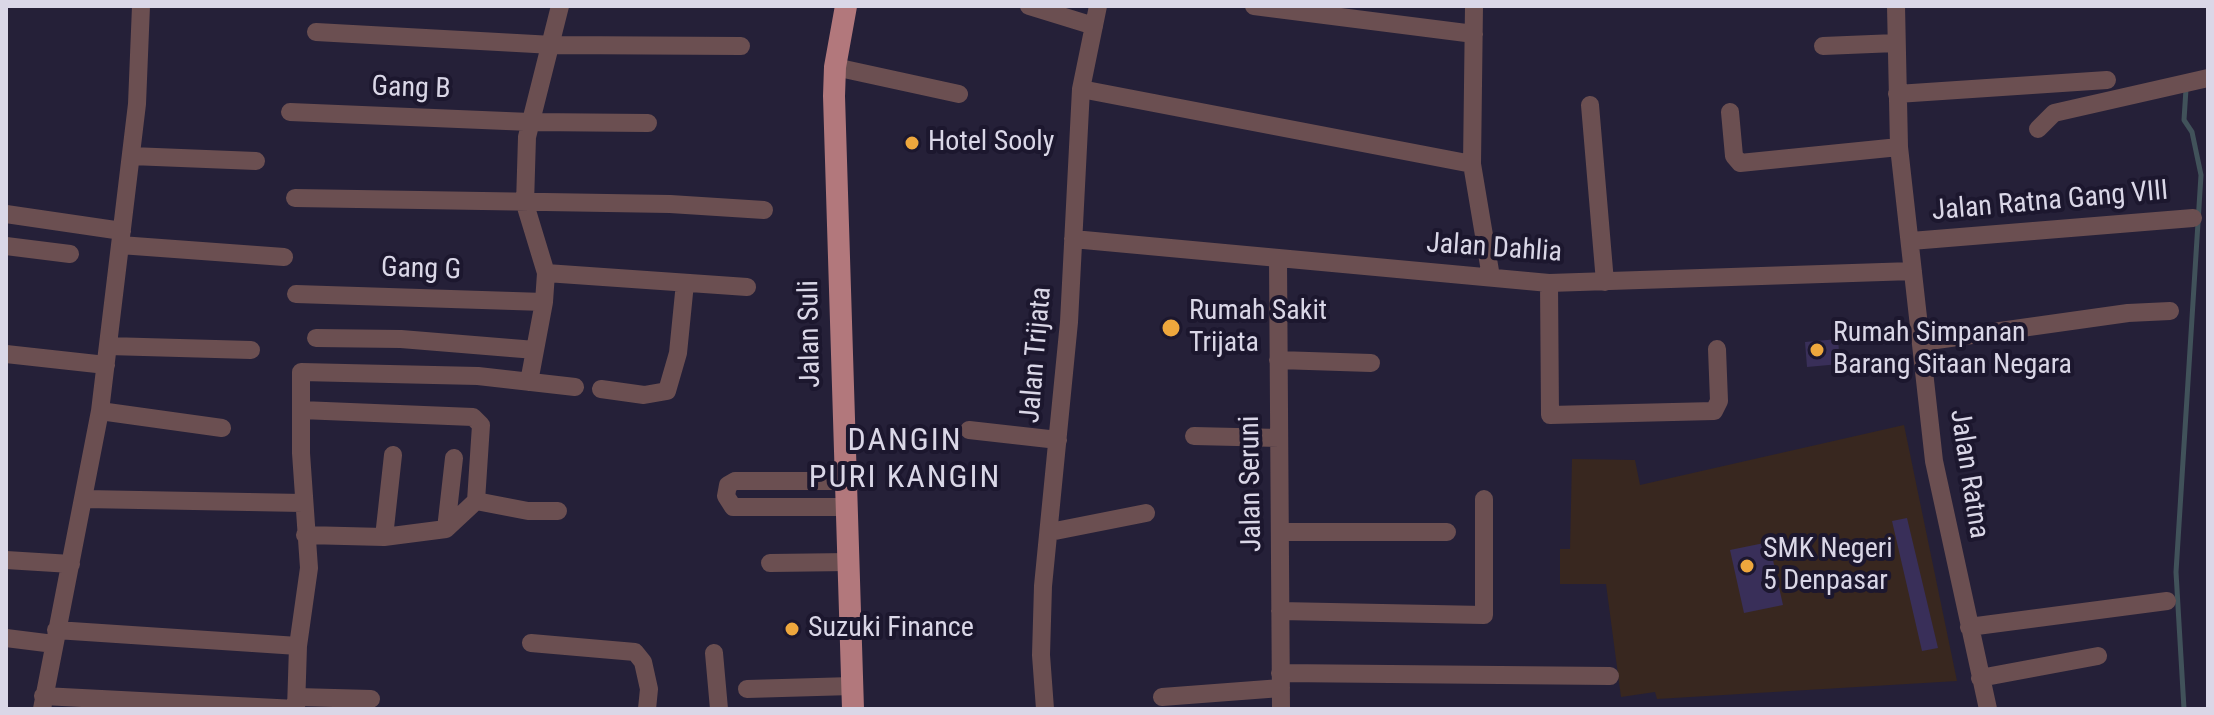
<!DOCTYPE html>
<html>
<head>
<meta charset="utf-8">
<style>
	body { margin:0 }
	#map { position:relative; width:2214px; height:715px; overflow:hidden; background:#252038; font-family:"Roboto Condensed",sans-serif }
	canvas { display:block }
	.frame { position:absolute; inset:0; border:8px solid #dad7e7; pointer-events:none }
</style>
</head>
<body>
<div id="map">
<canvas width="2214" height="715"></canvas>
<div class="frame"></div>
</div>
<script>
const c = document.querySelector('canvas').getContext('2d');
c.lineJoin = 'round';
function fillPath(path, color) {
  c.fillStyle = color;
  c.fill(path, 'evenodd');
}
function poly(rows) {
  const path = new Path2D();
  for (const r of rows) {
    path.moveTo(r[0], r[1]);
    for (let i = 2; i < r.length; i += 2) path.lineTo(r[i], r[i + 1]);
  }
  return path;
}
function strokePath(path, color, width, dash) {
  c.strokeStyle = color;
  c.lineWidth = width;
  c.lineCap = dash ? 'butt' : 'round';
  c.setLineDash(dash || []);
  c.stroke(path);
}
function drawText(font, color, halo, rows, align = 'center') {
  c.font = font + ' "Roboto Condensed",sans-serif';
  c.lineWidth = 8;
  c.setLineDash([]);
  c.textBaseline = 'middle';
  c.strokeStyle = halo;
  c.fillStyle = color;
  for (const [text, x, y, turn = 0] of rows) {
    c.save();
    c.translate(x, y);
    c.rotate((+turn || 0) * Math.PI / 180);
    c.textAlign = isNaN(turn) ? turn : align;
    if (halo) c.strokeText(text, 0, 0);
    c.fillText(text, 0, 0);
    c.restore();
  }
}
fillPath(poly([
	[1904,425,1957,681,1657,699,1655,692,1621,697,1606,584,1560,584,1560,549,1570,549,1572,459,1635,460,1640,485]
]), '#38271f');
fillPath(poly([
	[1838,339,1840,364,1807,367,1805,342],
	[1907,518,1938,648,1922,651,1892,521],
	[1769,542,1783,605,1744,613,1730,550]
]), '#392f59');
strokePath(poly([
	[2184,709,2176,572,2201,175,2192,132,2184,120,2186,89]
]), '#41525a', 5);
strokePath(poly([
	[1029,6,1094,26],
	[1254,6,1474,34],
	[1474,6,1472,164,1491,277],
	[1896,6,1899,147,1934,461,1988,709],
	[316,32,553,45,741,46],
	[1823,46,1896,43],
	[835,67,959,94],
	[1081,89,1472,164],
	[1897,94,2107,80],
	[1590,105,1605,282],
	[290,112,530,122,648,123],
	[1730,112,1734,156,1740,163,1899,147],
	[2038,129,2054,113,2208,78],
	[131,156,256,161],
	[295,198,670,204,764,210],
	[6,214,122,231],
	[1073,239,1549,283,1913,271],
	[1911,241,2193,218],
	[120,245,284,257],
	[6,246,70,254],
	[1278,259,1281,709],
	[546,273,747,287],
	[1549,283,1550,415,1714,411,1719,401,1717,349],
	[296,294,544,302],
	[316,338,401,339,535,350],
	[1922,342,2128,313,2170,311],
	[108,346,251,350],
	[6,354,106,365],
	[1278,360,1371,363],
	[529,382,544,302,546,273,525,204,527,137,560,6],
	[601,389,644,395,667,391,678,353,685,283],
	[301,410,473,417,481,425,476,501,446,529,384,537,305,535],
	[100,411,222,428],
	[969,430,1058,440],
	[1194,436,1279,438],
	[843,481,735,481,728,485,726,496,733,507,846,507],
	[85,499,303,503],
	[476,501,528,511,558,511],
	[446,529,454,458],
	[1050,532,1146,513],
	[1280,532,1447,532],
	[384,537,393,455],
	[6,560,71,564],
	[770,563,849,562],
	[1280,611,1484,615,1484,499],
	[1969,627,2167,601],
	[56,630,298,646],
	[6,638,54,644],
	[531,643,635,652,643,662,649,689,647,709],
	[714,653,719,709],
	[1280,673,1610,676],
	[1980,678,2098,656],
	[747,689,852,686],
	[43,696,296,709],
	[297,697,371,699],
	[1162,697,1281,688],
	[42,709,100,411,137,104,141,6],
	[296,709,298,646,309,568,301,453,301,372,478,376,575,387],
	[1045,709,1041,655,1043,586,1069,322,1081,89,1098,6]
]), '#6b4f51', 18);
strokePath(poly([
	[846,6,835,67,834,96,853,709]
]), '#b2787c', 22);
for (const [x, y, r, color] of [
	[912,143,8,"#eea73d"],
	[1171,328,10,"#eea73d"],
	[1817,350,8,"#eea73d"],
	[1747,566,8,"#eea73d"],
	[792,629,8,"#eea73d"]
]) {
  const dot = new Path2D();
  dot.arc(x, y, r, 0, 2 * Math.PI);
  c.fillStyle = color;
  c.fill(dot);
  strokePath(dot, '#1c172e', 3);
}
drawText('28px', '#dad7e7', '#1c172e', [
	["Gang B",411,89,2],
	["Jalan Ratna Gang VIII",2050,202,-5],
	["Jalan Dahlia",1494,249,4],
	["Gang G",421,270,2],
	["Jalan Suli",811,334,-91],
	["Jalan Trijata",1037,355,-85],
	["Jalan Ratna",1968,474,81],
	["Jalan Seruni",1252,484,-91]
]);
drawText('28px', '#dad7e7', '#1c172e', [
	["Hotel Sooly",928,143],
	["Rumah Sakit",1189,312],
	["Trijata",1189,344],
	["Rumah Simpanan",1833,334],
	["Barang Sitaan Negara",1833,366],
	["SMK Negeri",1763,550],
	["5 Denpasar",1763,582],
	["Suzuki Finance",808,629]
], 'left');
c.letterSpacing = '2px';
drawText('32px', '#dad7e7', '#1c172e', [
	["DANGIN",905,442],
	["PURI KANGIN",905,479]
]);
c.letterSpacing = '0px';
</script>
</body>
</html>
